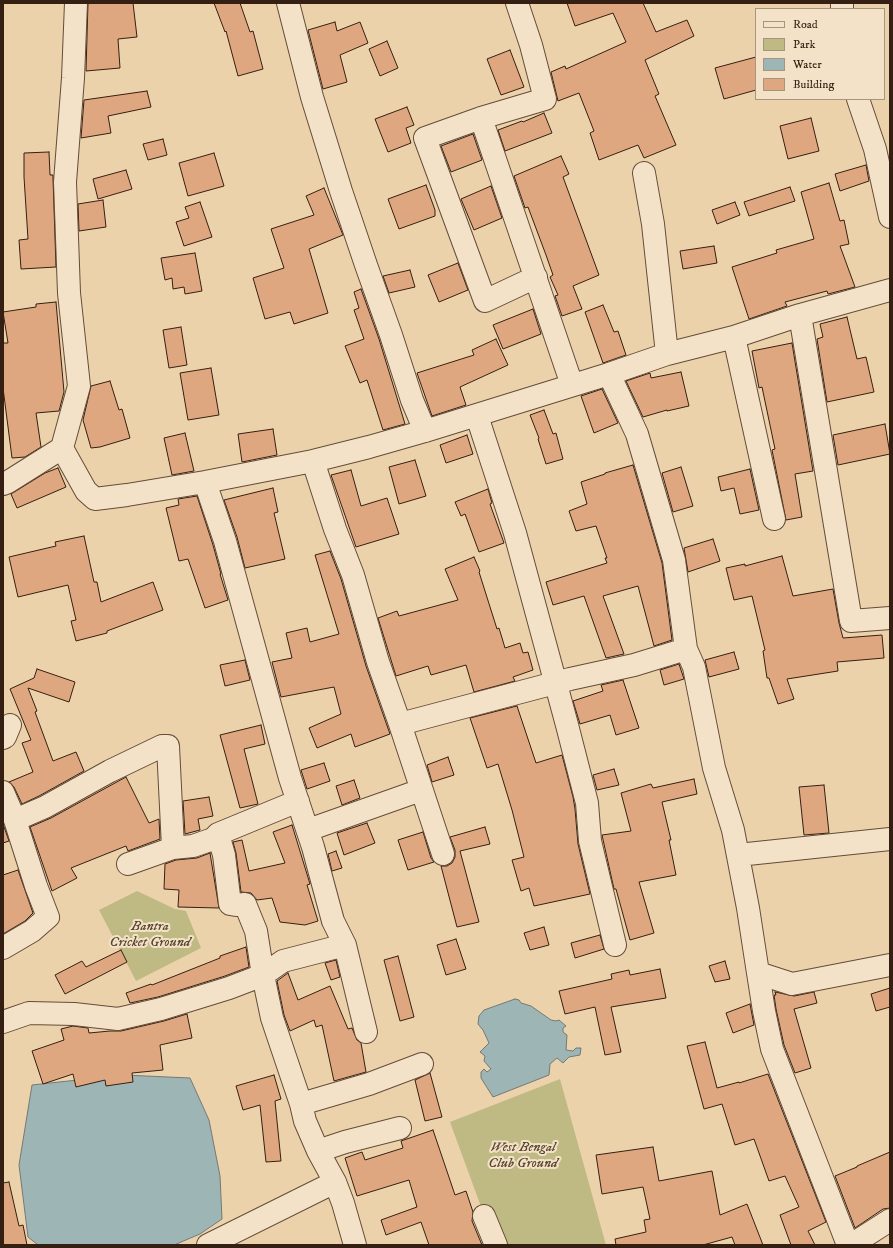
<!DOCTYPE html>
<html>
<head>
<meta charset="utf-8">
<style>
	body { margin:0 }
	#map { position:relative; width:893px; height:1248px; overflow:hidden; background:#ecd2ab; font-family:"IM FELL DW Pica",serif }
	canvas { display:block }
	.frame { position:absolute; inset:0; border:4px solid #351f13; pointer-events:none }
	.legend { position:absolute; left:755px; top:8px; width:130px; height:92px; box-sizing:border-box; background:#f3e2c8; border:1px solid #a79480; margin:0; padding:5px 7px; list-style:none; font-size:12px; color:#351f13 }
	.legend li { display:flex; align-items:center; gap:8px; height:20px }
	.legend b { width:20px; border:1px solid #a79480 }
</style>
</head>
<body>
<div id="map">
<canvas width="893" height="1248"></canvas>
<div class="frame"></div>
<ul class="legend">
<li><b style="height:5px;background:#f3e2c8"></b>Road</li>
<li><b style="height:11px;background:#bfba84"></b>Park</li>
<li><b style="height:11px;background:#9db5b4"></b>Water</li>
<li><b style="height:11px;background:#dfa77f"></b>Building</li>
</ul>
</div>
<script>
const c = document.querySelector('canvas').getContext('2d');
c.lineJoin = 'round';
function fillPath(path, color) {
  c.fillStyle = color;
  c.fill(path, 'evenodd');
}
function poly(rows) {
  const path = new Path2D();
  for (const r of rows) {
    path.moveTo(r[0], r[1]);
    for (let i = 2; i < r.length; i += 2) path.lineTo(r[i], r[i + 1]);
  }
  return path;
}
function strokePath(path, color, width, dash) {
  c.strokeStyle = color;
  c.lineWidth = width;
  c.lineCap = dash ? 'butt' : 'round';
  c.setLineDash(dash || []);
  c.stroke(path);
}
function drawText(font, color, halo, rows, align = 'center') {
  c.font = font + ' "IM FELL DW Pica",serif';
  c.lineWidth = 4;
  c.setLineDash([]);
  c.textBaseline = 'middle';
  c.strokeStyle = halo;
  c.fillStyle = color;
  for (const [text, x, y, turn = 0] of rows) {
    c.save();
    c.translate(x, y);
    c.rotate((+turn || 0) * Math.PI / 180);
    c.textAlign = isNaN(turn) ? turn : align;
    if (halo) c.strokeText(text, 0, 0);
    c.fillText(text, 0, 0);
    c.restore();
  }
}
fillPath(poly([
	[137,891,175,909,186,911,201,948,136,981,99,910],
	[560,1079,606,1245,495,1245,450,1122]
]), '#bfba84');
const water = poly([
	[515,999,519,1000,521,1003,531,1006,551,1020,556,1021,559,1020,566,1026,563,1028,563,1032,567,1035,566,1050,573,1051,576,1048,581,1048,580,1055,569,1057,563,1063,557,1058,550,1064,549,1075,493,1097,481,1078,481,1072,484,1069,487,1072,491,1069,484,1061,485,1056,480,1052,489,1043,483,1030,478,1024,479,1016,484,1010,515,999],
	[123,1075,190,1078,209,1120,220,1176,222,1219,200,1234,174,1245,38,1245,28,1237,19,1165,32,1085,123,1075]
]);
fillPath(water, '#9db5b4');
strokePath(water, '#737974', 1);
const building = poly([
	[88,3,133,3,137,37,118,39,120,68,86,71,88,3],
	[214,3,240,3,250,32,253,31,263,69,238,76,226,31,225,32,214,3],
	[567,3,643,3,656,32,687,20,694,36,645,60,659,94,655,96,676,145,644,158,638,145,599,160,590,133,594,131,579,93,558,101,551,72,565,66,566,69,626,42,613,13,575,26,567,3],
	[335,22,337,31,360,22,368,43,340,55,347,82,323,89,308,30,335,22],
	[387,41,398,68,380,76,369,49,387,41],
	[510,50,524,87,501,95,487,59,510,50],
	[756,57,756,90,724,99,715,68,756,57],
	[147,91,151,107,108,116,111,133,81,138,84,100,147,91],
	[407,107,414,125,406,128,411,143,388,152,375,119,407,107],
	[544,113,552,133,505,151,498,130,522,121,523,122,544,113],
	[811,118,819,151,788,159,780,126,811,118],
	[473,134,482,160,451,172,441,146,473,134],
	[163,139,167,155,148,160,143,144,163,139],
	[49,152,50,175,53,175,53,178,56,267,21,269,19,240,28,239,24,177,24,153,49,152],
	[214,153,224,186,188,196,179,163,214,153],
	[561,156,569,174,563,177,599,275,573,286,582,309,562,316,555,296,558,295,550,277,553,275,546,255,528,207,525,208,514,176,561,156],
	[866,165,869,181,840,191,835,174,866,165],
	[126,170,132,189,98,199,93,179,126,170],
	[829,183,840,221,844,220,849,244,840,246,855,287,828,294,827,291,785,302,787,306,749,319,732,267,777,253,776,250,814,239,801,192,829,183],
	[426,185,435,210,435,216,399,229,388,199,426,185],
	[491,186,502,218,474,230,461,199,491,186],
	[790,187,795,201,749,216,744,202,790,187],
	[324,188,343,235,309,249,328,313,294,324,290,312,265,319,253,278,284,268,271,229,314,215,306,196,324,188],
	[103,200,106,227,79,231,78,204,103,200],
	[200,202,212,237,184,246,176,222,189,218,185,207,200,202],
	[735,202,740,215,717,224,712,210,735,202],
	[714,246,717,263,683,269,680,251,714,246],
	[195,253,202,291,185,294,184,287,173,289,172,278,165,280,161,258,195,253],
	[458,263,468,290,439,302,428,275,458,263],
	[410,270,415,287,389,293,383,276,410,270],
	[361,289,379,339,405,424,383,430,367,380,360,383,345,346,364,339,354,310,359,308,354,292,361,289],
	[56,302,64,392,59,411,36,413,41,447,25,457,12,458,3,388,3,343,8,343,3,312,36,307,36,304,56,302],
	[603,305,614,332,618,331,626,355,603,363,585,312,603,305],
	[533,309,541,334,503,349,493,325,533,309],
	[847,317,857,359,866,357,874,392,827,402,817,339,823,337,820,324,847,317],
	[181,327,187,365,169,368,163,330,181,327],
	[496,339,508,365,460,387,466,405,432,416,417,373,474,355,472,350,496,339],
	[792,343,813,471,795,474,802,517,786,520,772,450,775,449,762,387,759,388,752,351,792,343],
	[211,368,219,415,188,420,180,373,211,368],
	[681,372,689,406,667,411,667,410,643,417,626,381,650,373,651,378,681,372],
	[110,381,119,410,122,409,130,438,100,447,91,448,83,420,91,386,110,381],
	[602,389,618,423,594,433,581,396,602,389],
	[544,410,553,434,556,433,563,459,546,464,538,439,539,438,530,415,544,410],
	[885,424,890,454,838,465,833,435,885,424],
	[273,429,277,455,242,462,238,434,273,429],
	[185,433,194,471,172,475,164,438,185,433],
	[467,435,473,454,446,463,440,445,467,435],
	[415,460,426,496,399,504,389,467,415,460],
	[633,465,662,563,672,640,654,646,638,586,603,596,624,654,606,658,584,596,553,605,546,582,607,563,605,558,607,558,596,526,576,531,569,511,587,504,581,482,605,474,605,473,633,465],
	[681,467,693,506,673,512,662,473,681,467],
	[58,468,66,487,17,508,11,494,45,473,58,468],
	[750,469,759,510,740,514,734,488,721,491,718,477,750,469],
	[351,470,361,506,387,498,399,534,356,547,331,475,351,470],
	[273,488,278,512,274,513,285,559,245,568,237,537,224,500,273,488],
	[488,489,492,503,490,504,504,543,479,552,465,514,461,516,455,502,488,489],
	[197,496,213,545,221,574,220,574,228,600,205,608,188,559,179,561,166,508,179,505,178,499,197,496],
	[84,536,94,582,97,582,101,602,153,582,163,610,107,631,107,633,76,641,71,621,76,620,68,585,18,597,9,557,56,546,55,542,84,536],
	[713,539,720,561,688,572,684,548,713,539],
	[330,551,341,579,366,666,390,734,355,747,351,734,317,748,309,728,341,714,334,687,281,697,272,662,292,658,286,633,307,628,310,642,339,634,315,555,330,551],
	[782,556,793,596,833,589,839,623,843,638,882,635,884,658,837,662,838,671,787,679,794,699,778,704,769,678,767,678,763,651,765,650,752,596,734,600,726,568,745,564,745,566,782,556],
	[474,557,480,571,479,572,497,629,499,628,505,648,520,643,523,653,528,652,533,670,513,677,515,681,474,692,466,665,431,675,428,666,396,676,378,618,397,611,399,616,458,600,445,569,474,557],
	[734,652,739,669,709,677,705,660,734,652],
	[245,660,250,680,225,686,220,665,245,660],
	[679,664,684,679,664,685,660,670,679,664],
	[37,669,75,682,69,702,28,688,37,711,35,712,53,761,76,752,84,771,39,796,22,804,14,787,9,782,33,772,22,743,31,740,10,689,34,678,37,669],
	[623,680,639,728,616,735,610,715,580,724,573,701,603,691,601,685,623,680],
	[517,706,536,763,562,755,573,797,575,809,578,844,590,894,534,906,529,888,521,891,512,860,524,857,512,810,498,764,487,768,470,718,517,706],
	[261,725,265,744,244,749,258,804,240,808,220,735,261,725],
	[448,757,454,775,432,782,427,765,448,757],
	[324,763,330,781,307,789,301,770,324,763],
	[614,769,619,785,597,790,593,775,614,769],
	[126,777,149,823,159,819,160,839,128,851,126,846,71,868,77,878,52,891,30,827,51,818,126,777],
	[694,779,697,794,662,802,671,840,669,840,676,875,639,882,654,933,630,940,616,889,614,889,602,835,631,831,621,793,651,784,653,788,694,779],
	[354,780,360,798,342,805,336,786,354,780],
	[824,785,829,833,804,835,799,787,824,785],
	[209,797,213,816,198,819,200,830,185,834,183,801,209,797],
	[367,823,375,843,344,855,337,833,367,823],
	[3,824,9,841,3,843,3,824],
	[292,825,310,884,307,885,318,921,305,925,280,922,272,898,257,900,251,893,241,892,236,853,233,842,242,840,249,871,285,863,273,832,292,825],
	[485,827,490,844,460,851,479,922,457,927,441,866,447,866,452,863,455,857,455,850,450,837,485,827],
	[423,832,431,858,434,862,408,870,398,840,423,832],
	[336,851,342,868,332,871,328,854,336,851],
	[210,853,219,908,178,907,179,890,164,889,165,864,176,860,197,858,210,853],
	[18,870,33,913,25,921,3,934,3,875,18,870],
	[544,927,549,945,530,950,524,933,544,927],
	[600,935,604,949,575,958,571,943,600,935],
	[456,939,466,969,446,975,437,945,456,939],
	[246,947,249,967,225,976,158,997,130,1003,126,993,151,984,152,985,220,958,220,956,246,947],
	[121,950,127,962,65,994,55,975,82,961,86,967,121,950],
	[398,956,414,1017,400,1021,384,960,398,956],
	[336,960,340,977,331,980,325,963,336,960],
	[725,961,730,979,715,982,709,966,725,961],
	[660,969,666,998,611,1007,621,1052,605,1055,595,1007,565,1014,559,991,612,979,611,974,629,970,630,975,660,969],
	[288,973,298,1000,330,986,348,1029,352,1028,357,1040,361,1043,366,1072,334,1081,322,1025,316,1027,314,1020,290,1031,284,1015,277,981,288,973],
	[890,988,890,1007,876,1011,871,994,890,988],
	[775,992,794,996,814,992,817,1003,794,1009,811,1068,795,1073,784,1045,776,1009,774,995,776,995,775,992],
	[750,1004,754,1025,733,1033,726,1013,750,1004],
	[187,1014,192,1038,160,1045,163,1070,132,1073,133,1082,106,1086,105,1080,76,1087,73,1074,43,1084,32,1051,64,1040,61,1029,73,1026,88,1028,89,1033,110,1031,121,1031,164,1021,187,1014],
	[705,1042,717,1088,739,1082,739,1083,768,1074,826,1222,808,1231,815,1245,791,1245,780,1215,799,1207,785,1176,769,1181,754,1139,735,1145,722,1104,704,1109,687,1046,705,1042],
	[430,1073,442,1117,425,1121,415,1080,430,1073],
	[274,1075,281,1099,275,1101,281,1161,266,1162,260,1105,243,1110,236,1086,274,1075],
	[433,1130,455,1195,466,1191,473,1212,472,1221,482,1245,429,1245,421,1222,386,1235,381,1220,417,1207,409,1180,357,1196,345,1158,362,1152,365,1160,403,1148,401,1141,433,1130],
	[653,1147,659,1181,712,1171,720,1215,747,1204,763,1245,735,1245,732,1237,703,1245,616,1245,615,1239,646,1232,644,1220,650,1219,643,1187,602,1194,596,1155,653,1147],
	[890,1152,890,1208,883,1209,855,1228,835,1176,857,1167,857,1166,890,1152],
	[9,1182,19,1226,23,1225,27,1245,3,1245,3,1183,9,1182]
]);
fillPath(building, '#dfa77f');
strokePath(building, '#351f13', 1);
const minor = poly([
	[288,3,312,97,341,191,366,265,391,335,412,400,425,431],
	[517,3,531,45,545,99,481,118,425,138,485,301,536,277],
	[842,3,842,9],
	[858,99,875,149,890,217],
	[481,118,572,385],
	[644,173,653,224,667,354],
	[800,315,851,621,890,618],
	[734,337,774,519],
	[609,374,637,434,674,560,686,649,694,667,714,768,733,830,748,908,758,973,792,984,890,965],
	[477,416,515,533,567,725,587,803,590,841,615,945],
	[62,448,86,491,95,499,127,495,205,482,313,461,369,447,425,431,609,374,667,354,734,337,800,315,890,290],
	[313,461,335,529,353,575,378,662,400,724,443,854],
	[205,482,225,541,290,778,313,847,333,921,345,945,366,1032],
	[3,484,8,482,62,448,79,386,69,293,65,182,73,78,76,3],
	[400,724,570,679,634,665,686,649],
	[3,738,5,737,10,725],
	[3,792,15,820,36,886,48,917,32,931,3,948],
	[15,820,45,807,110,771,162,746,168,746,173,848],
	[308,830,421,790],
	[218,834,298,801],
	[738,855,890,839],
	[128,864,173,848,193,846,213,839,218,834,224,855,230,904,236,905,245,904,256,931,263,975,272,1018,301,1104,369,1084,422,1064],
	[758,973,764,1011,772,1049,848,1245],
	[3,1022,29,1013,74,1014,118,1019,161,1009,229,988,263,975,283,961,345,945],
	[301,1104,305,1121,318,1151],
	[484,1216,496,1245],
	[208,1245,335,1182],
	[355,1245,343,1203,335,1182,318,1151,345,1142,400,1128],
	[851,1245,890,1220]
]);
strokePath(minor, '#634c39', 24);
strokePath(minor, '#f3e2c8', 22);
drawText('italic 14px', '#58462f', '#f3e2c8', [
	["Bantra",150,927],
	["Cricket Ground",150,943],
	["West Bengal",523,1148],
	["Club Ground",523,1164]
]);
</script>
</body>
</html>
